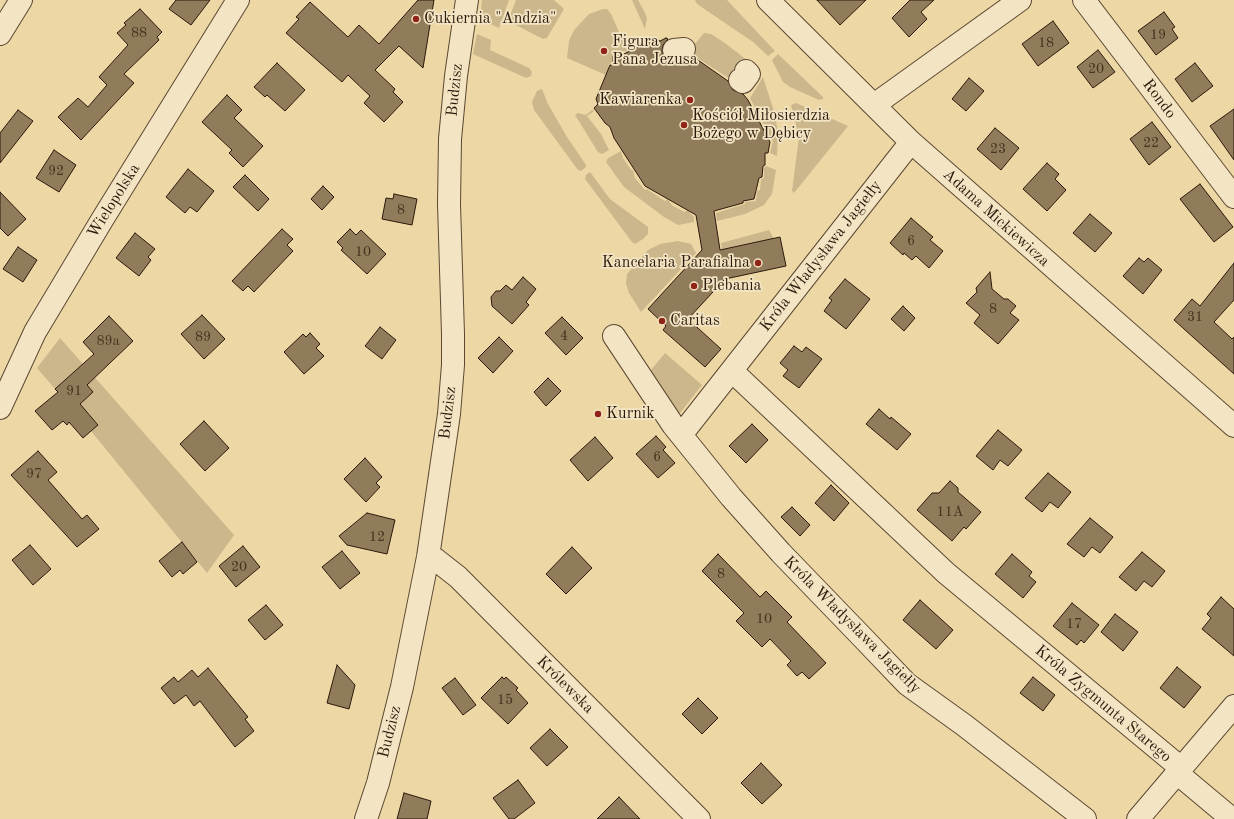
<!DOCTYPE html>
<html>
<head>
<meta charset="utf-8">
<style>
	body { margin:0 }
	canvas { display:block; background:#ecd7a5 }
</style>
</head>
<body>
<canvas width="1234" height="819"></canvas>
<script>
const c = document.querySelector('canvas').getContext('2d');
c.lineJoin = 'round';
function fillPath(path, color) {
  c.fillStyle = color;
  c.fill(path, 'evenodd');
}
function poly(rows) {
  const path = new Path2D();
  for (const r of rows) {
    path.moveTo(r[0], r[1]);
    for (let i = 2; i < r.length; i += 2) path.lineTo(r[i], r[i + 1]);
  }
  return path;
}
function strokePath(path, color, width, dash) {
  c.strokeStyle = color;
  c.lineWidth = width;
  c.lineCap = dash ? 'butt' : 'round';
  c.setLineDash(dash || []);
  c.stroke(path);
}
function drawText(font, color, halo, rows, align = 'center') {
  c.font = font + ' "Old Standard TT",serif';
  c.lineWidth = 3.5;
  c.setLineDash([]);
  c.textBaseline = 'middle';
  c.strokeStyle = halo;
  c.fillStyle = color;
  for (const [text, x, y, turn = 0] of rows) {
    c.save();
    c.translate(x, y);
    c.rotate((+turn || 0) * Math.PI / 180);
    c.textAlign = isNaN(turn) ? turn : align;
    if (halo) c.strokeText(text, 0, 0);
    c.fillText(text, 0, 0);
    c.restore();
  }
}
fillPath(poly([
	[482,0,509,0,499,28,480,19],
	[516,0,554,0,564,9,547,38,543,39,508,21],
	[632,0,638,0,645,13,647,18,645,29],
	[695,0,727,0,775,51,768,56,753,42,697,4],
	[603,9,607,9,611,14,628,52,623,51,613,56,613,61,608,66,609,71,606,75,567,58,569,41,574,30,589,14],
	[704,33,711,34,725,43,757,68,744,88,688,52],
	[477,34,491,40,490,50,529,68,532,72,531,76,526,78,473,54],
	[778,54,823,97,823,99,819,100,790,87,783,82,772,60],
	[763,77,773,108,778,131,777,156,770,153,773,141,765,133,767,131,761,119,755,113,757,111,750,98],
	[542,89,548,104,567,137,586,165,586,167,581,171,578,170,534,110,532,102,537,91],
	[796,103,848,126,794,193,792,191,799,137,791,105],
	[592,110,594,111,587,116,601,134,609,150,602,154,598,152,575,115,578,113,586,115],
	[621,151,623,158,631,170,633,170,635,178,645,190,647,189,665,201,667,199,673,206,685,212,687,210,694,217,694,222,678,225,664,217,624,187,606,162,608,158],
	[766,166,776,170,772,194,764,205,745,214,717,221,716,213,745,204,745,202,756,201,757,191,760,190,761,179,764,178,764,168],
	[590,172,610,199,648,227,648,234,643,239,635,244,632,242,585,179,586,175],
	[769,230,774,239,722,249,721,243],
	[678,241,691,244,696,253,641,312,629,293,626,283,627,274,648,250,660,244],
	[60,338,234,535,207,573,91,431,98,424,87,412,80,418,73,410,93,392,75,372,55,389,37,368],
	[665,353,702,385,680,413,672,410,647,375]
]), '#cbb78b');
const building = poly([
	[176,0,210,0,191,25,169,9,176,0],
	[418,0,434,0,423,68,399,46,375,70,395,89,393,92,403,102,384,122,364,103,370,96,348,75,342,82,286,33,299,19,296,17,310,2,348,37,359,25,379,44,418,0],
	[817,0,866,0,840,25,817,0],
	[910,0,934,0,921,12,927,19,909,37,892,18,910,0],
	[140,9,162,32,157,37,159,40,124,74,134,83,81,140,58,117,78,98,88,107,107,85,99,77,128,45,117,33,126,25,124,23,140,9],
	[1164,12,1175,27,1172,29,1178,38,1156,55,1138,31,1164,12],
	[1053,21,1069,43,1038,66,1022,44,1053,21],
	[666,38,668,39,663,45,662,51,664,58,669,62,675,62,695,58,728,81,733,90,743,94,748,100,770,142,768,153,765,153,765,165,763,166,762,177,759,178,754,199,743,201,743,203,714,211,720,250,780,237,786,266,725,279,688,319,721,349,705,367,663,330,666,326,648,309,702,250,696,215,645,186,614,138,610,127,605,123,594,108,598,104,596,99,610,65,613,65,613,56,622,55,650,41,656,39,660,41,666,38],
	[1098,50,1115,72,1093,88,1077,67,1098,50],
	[277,63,305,90,285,111,267,95,265,97,254,87,277,63],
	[1195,63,1213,86,1192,102,1175,79,1195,63],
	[969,78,984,91,966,111,952,99,969,78],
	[227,95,242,110,234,118,263,146,243,167,229,153,232,150,202,122,227,95],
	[1234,109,1234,160,1210,126,1234,109],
	[18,110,33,121,0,163,0,133,18,110],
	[1152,122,1171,147,1149,165,1130,139,1152,122],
	[995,128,1019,148,1001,170,977,149,995,128],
	[54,150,76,165,59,192,36,178,54,150],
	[1047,163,1059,174,1055,179,1066,190,1047,211,1023,189,1047,163],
	[188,169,214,191,197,212,190,207,185,213,166,197,188,169],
	[245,175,269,199,258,211,233,187,245,175],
	[1200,184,1233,227,1214,242,1180,199,1200,184],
	[323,186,334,197,322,210,311,199,323,186],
	[0,192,26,219,8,236,0,228,0,192],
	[394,194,417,199,412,225,382,219,386,198,393,199,394,194],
	[1090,214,1112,233,1095,252,1073,233,1090,214],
	[911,218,933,237,930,240,943,251,929,268,916,256,912,260,904,253,903,255,890,243,911,218],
	[282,229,293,239,287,245,293,251,254,292,248,286,243,291,232,281,282,229],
	[350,229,356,235,361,230,386,254,367,274,341,250,343,248,337,242,350,229],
	[135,233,155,249,148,257,151,260,139,276,116,258,135,233],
	[18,247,37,260,23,282,3,269,18,247],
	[1139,258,1144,262,1148,258,1162,270,1143,294,1123,276,1139,258],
	[1234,263,1234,300,1214,322,1232,339,1234,337,1234,374,1174,320,1192,299,1200,306,1234,263],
	[990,272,992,289,1004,299,1008,299,1016,306,1010,313,1019,320,998,344,974,323,980,315,966,303,977,292,976,288,990,272],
	[523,277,536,289,526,302,529,305,512,324,492,306,491,297,496,291,500,291,506,285,512,290,523,277],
	[845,279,870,299,846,329,824,311,832,300,829,298,845,279],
	[903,306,915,318,904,331,891,319,903,306],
	[202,315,225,339,204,359,181,334,202,315],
	[109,316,133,341,87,385,93,392,80,404,98,425,83,438,69,422,67,425,63,421,52,430,35,411,58,392,55,389,94,354,83,342,109,316],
	[562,317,583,338,566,355,545,333,562,317],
	[380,327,396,340,382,359,365,346,380,327],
	[310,333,320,344,316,348,324,356,304,374,284,352,303,334,306,337,310,333],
	[499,337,513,351,493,373,478,358,499,337],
	[794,346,802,352,806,347,822,359,799,388,783,376,788,370,780,363,794,346],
	[548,378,561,391,546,406,534,392,548,378],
	[879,409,890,419,891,417,911,434,897,450,866,424,879,409],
	[204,421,229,448,205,471,180,444,204,421],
	[752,424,768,440,746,463,729,446,752,424],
	[998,430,1022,450,1008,466,1000,460,993,470,976,456,998,430],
	[656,436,666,447,663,450,675,463,658,478,636,454,656,436],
	[595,437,613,458,588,481,570,460,595,437],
	[38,451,57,472,48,480,82,519,87,515,99,529,77,547,11,475,38,451],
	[365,458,382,477,376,483,380,487,366,502,344,479,365,458],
	[1048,473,1071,492,1058,508,1050,502,1042,512,1025,498,1048,473],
	[950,481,958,488,958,492,981,512,966,529,964,527,952,541,917,510,932,493,939,493,950,481],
	[831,485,849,503,834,521,815,503,831,485],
	[792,507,810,525,800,536,781,517,792,507],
	[367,513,395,520,387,554,347,545,339,536,367,513],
	[1090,518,1113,537,1100,553,1092,547,1084,557,1067,544,1090,518],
	[182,542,197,562,183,574,180,570,172,577,159,561,182,542],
	[30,545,51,569,33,585,12,560,30,545],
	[243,546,260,567,236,587,219,566,243,546],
	[572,547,592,568,566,594,546,574,572,547],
	[342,551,360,573,340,589,322,567,342,551],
	[1142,552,1165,571,1152,587,1144,581,1136,591,1119,577,1142,552],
	[718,554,760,597,766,591,792,617,787,622,826,663,809,679,802,672,797,676,787,665,791,661,770,639,762,647,736,621,744,613,702,571,718,554],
	[1012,554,1032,572,1029,576,1036,582,1023,598,995,574,1012,554],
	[1221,597,1234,609,1234,656,1202,629,1211,618,1207,614,1221,597],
	[920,600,953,630,936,649,903,620,920,600],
	[1072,603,1099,625,1084,643,1081,640,1077,645,1053,626,1072,603],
	[266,605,283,625,265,640,248,620,266,605],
	[1115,614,1138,632,1123,651,1101,632,1115,614],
	[337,665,355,685,349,709,327,703,337,665],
	[1177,667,1201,687,1184,708,1160,688,1177,667],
	[208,668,248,717,245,719,254,731,235,747,200,701,194,706,186,695,174,704,161,688,174,677,178,682,192,670,198,677,208,668],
	[502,677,504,679,506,677,518,688,516,690,528,703,508,724,481,698,502,677],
	[1033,677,1055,695,1043,711,1020,693,1033,677],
	[455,678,476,705,463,715,442,688,455,678],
	[698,698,718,718,702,734,682,714,698,698],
	[550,729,568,747,547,766,530,748,550,729],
	[761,763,782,785,762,804,741,783,761,763],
	[518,780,535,803,514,819,509,819,493,798,518,780],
	[404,793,431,801,427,819,397,819,404,793],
	[619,797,640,819,597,819,619,797]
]);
fillPath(building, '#907c5b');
strokePath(building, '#2c190b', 1);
const minor = poly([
	[768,0,911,142,1234,426],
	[1084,0,1234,197],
	[0,34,21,0],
	[674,50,684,49],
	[740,80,743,82,749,74,746,71],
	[874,105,1020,0],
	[614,336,673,425,731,497,781,553,864,639,907,684,964,725,1085,819],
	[732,371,946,573,1181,768],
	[0,408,35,332,102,220,238,0],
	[681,435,911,142],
	[428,557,435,559,458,577,699,819],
	[1177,773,1232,819],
	[366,819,378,783,402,687,428,557,449,414,453,365,453,334,449,204,450,139,456,76,467,0],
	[1138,819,1234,706]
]);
strokePath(minor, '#5c4832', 24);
strokePath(minor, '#f3e5c4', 22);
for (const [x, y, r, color] of [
	[416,19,4,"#8f2418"],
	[604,51,4,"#8f2418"],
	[690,100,4,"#8f2418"],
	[684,125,4,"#8f2418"],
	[758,263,4,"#8f2418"],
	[694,286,4,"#8f2418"],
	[662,321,4,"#8f2418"],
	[598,414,4,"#8f2418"]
]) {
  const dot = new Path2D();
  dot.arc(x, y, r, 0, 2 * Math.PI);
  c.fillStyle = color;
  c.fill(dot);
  strokePath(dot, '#f3e5c4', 1.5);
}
drawText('14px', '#45321f', null, [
	["88",139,33],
	["19",1158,35],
	["18",1046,43],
	["20",1096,69],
	["22",1151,143],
	["23",998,149],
	["92",56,171],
	["8",401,210],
	["6",911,241],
	["10",363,252],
	["8",993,309],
	["31",1195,317],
	["4",564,336],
	["89",203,337],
	["89a",108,341],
	["91",74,391],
	["6",657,457],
	["97",34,474],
	["11A",950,512],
	["12",377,537],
	["20",239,567],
	["8",721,574],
	["10",764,619],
	["17",1074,624],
	["15",505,700]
]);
drawText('16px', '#2c190b', '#f3e5c4', [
	["Cukiernia \"Andzia\"",424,19],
	["Figura",612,42],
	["Pana Jezusa",612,60],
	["Kawiarenka",682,100,"right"],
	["Kościół Miłosierdzia",692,116],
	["Bożego w Dębicy",692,134],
	["Kancelaria Parafialna",750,263,"right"],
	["Plebania",702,286],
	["Caritas",670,321],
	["Kurnik",606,414]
], 'left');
drawText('16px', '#2c190b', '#f3e5c4', [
	["Budzisz",455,90,-84],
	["Rondo",1159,99,53],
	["Wielopolska",114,201,-58],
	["Adama Mickiewicza",996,218,42],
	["Króla Władysława Jagiełły",821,256,-52],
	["Budzisz",448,413,-83],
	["Króla Władysława Jagiełły",852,625,45],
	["Królewska",565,685,45],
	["Króla Zygmunta Starego",1103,704,40],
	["Budzisz",390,732,-76]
]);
</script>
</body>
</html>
